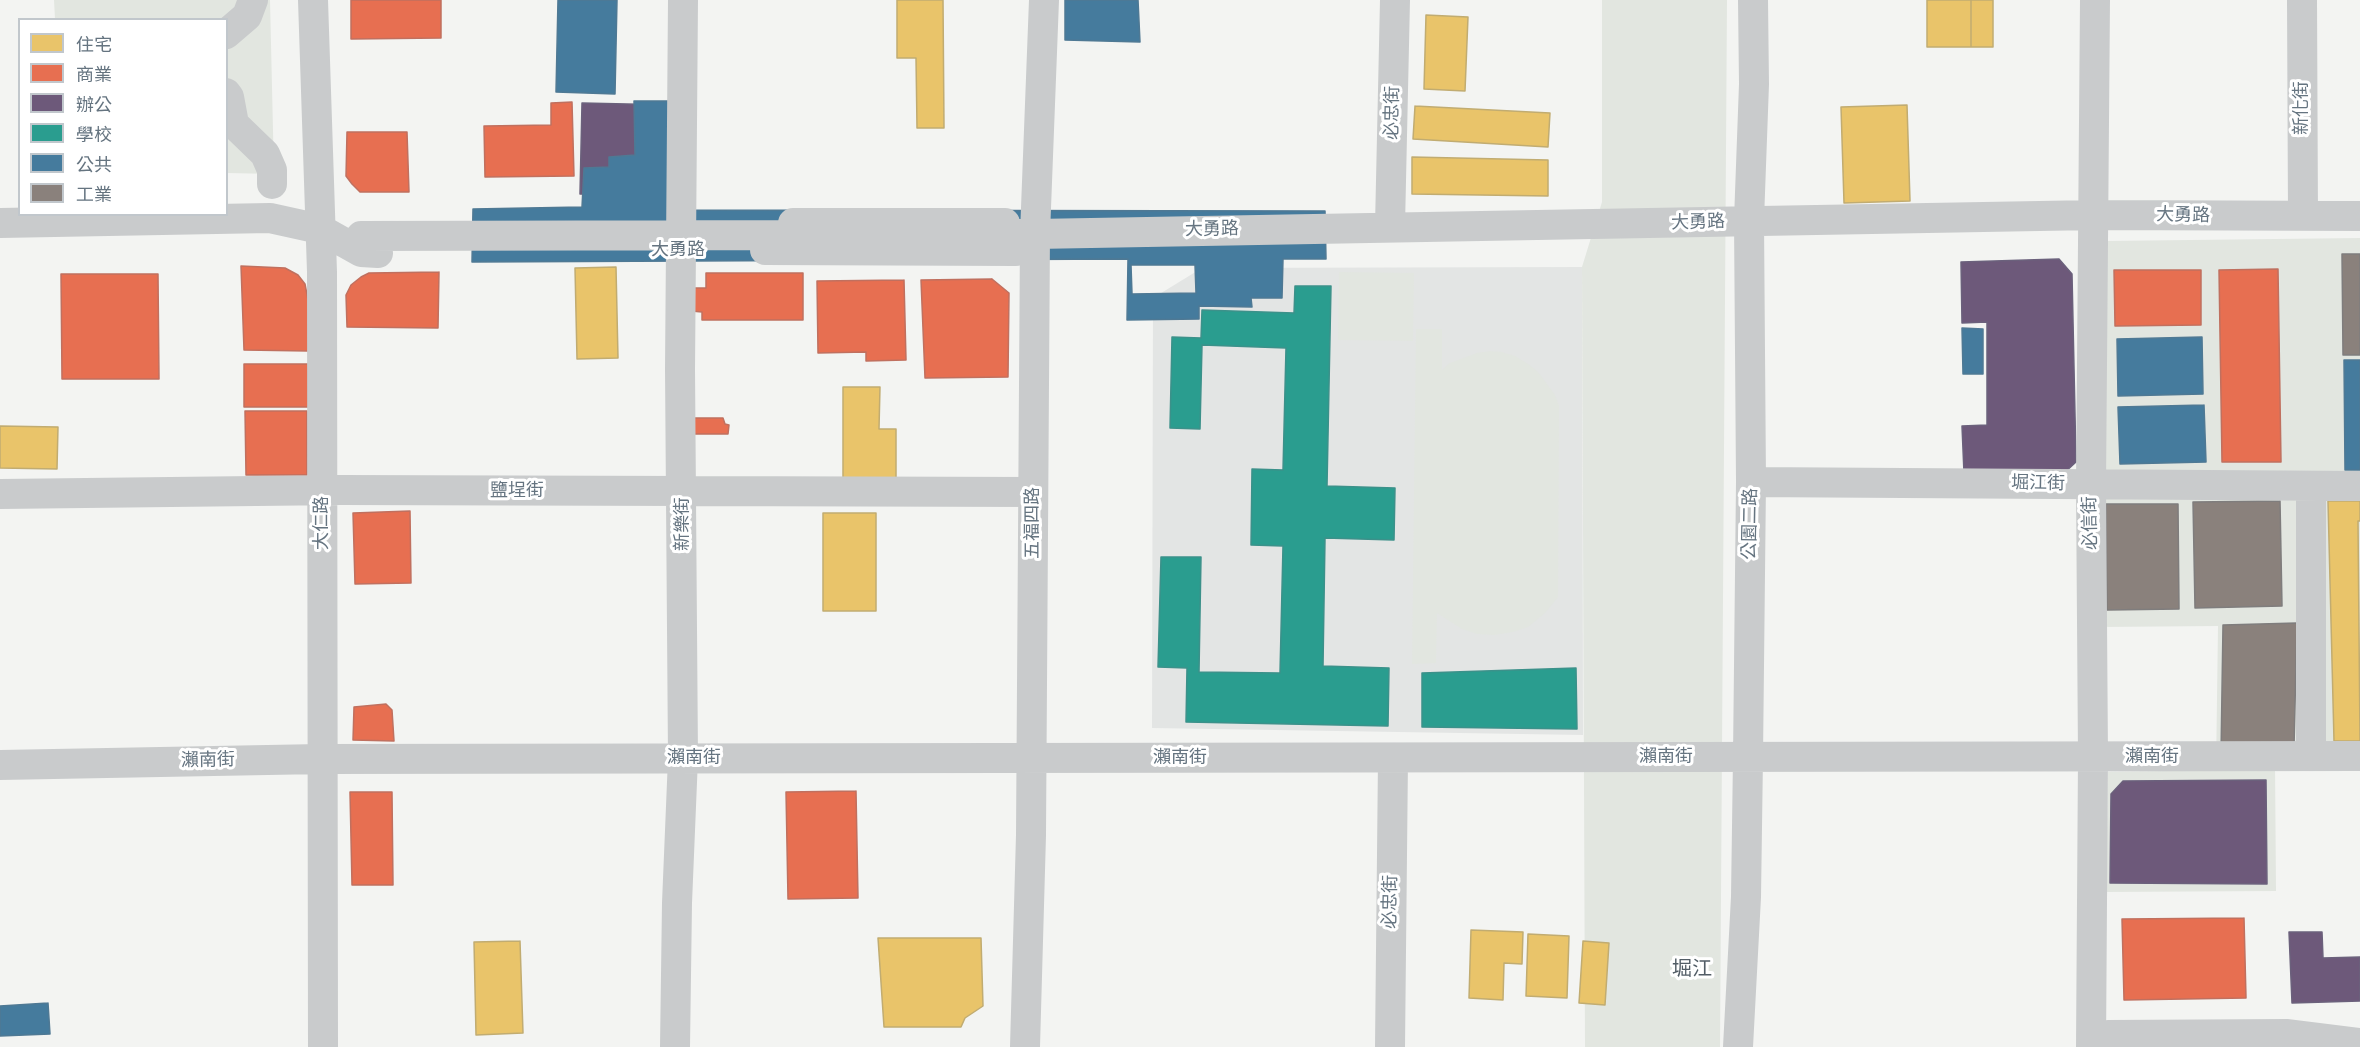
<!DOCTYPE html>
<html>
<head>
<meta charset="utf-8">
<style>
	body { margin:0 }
	#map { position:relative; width:2360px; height:1047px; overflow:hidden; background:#f3f4f2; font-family:"Sofia Sans Condensed","Noto Sans TC",sans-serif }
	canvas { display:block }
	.legend { position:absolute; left:18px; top:18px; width:210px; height:198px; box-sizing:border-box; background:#fff; border:2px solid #c1c7cc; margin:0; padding:8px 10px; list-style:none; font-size:18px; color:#657480 }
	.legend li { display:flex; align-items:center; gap:12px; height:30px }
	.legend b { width:30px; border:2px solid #c1c7cc }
</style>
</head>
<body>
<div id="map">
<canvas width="2360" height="1047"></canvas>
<ul class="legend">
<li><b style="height:16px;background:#e9c46a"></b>住宅</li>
<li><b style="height:16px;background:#e76f51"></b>商業</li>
<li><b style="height:16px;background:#6d597a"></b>辦公</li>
<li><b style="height:16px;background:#2a9d8f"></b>學校</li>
<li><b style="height:16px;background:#457b9d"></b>公共</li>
<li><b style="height:16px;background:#8a817c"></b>工業</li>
</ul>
</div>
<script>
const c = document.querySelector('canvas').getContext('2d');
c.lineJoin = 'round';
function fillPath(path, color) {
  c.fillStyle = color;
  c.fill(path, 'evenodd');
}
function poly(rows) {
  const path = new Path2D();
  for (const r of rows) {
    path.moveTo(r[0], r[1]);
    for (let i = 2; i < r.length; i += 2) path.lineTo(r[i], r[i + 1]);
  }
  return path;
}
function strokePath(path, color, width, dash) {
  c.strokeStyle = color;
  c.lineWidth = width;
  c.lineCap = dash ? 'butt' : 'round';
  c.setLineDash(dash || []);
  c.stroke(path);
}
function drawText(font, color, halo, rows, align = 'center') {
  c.font = font + ' "Sofia Sans Condensed","Noto Sans TC",sans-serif';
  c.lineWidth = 6;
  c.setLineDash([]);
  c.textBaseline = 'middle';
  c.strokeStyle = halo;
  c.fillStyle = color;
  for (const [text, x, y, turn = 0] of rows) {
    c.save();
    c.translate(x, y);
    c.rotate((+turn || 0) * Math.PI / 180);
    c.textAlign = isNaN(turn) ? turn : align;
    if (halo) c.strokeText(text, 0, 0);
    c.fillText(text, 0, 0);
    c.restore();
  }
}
fillPath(poly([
	[1582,267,1583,735,1152,728,1153,298,1202,268]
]), '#e3e5e4');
fillPath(poly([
	[54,0,270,0,274,174,227,173,226,20,55,19],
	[1602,0,1727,0,1720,1047,1585,1047,1582,267,1602,202],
	[2360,238,2360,761,2275,763,2276,891,2106,892,2108,772,2216,770,2218,626,2100,627,2105,241],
	[1339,272,1414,273,1413,341,1338,340],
	[1416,329,1442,329,1442,370,1450,363,1477,353,1490,351,1501,352,1515,356,1528,364,1538,372,1555,395,1559,406,1558,597,1545,613,1528,627,1513,632,1494,635,1477,634,1462,629,1437,613,1436,663,1412,664]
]), '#e2e6e0');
const homes = poly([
	[897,0,943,0,944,128,917,128,916,58,897,58,897,0],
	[1927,0,1971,0,1971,47,1927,47,1927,0],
	[1971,0,1993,0,1993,47,1971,47,1971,0],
	[1426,15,1468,17,1465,91,1424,89,1426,15],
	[1907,105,1910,201,1844,203,1841,107,1907,105],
	[1415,106,1550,113,1548,147,1413,139,1415,106],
	[1412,157,1548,160,1548,196,1412,194,1412,157],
	[616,267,618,358,577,359,575,268,616,267],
	[843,387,880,387,879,429,896,429,896,483,843,483,843,387],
	[0,426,58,427,57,469,0,468,0,426],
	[2328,501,2360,501,2360,521,2358,521,2360,741,2334,741,2328,501],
	[823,513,876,513,876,611,823,611,823,513],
	[1471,930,1523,932,1522,964,1504,963,1503,1000,1469,998,1471,930],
	[1528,934,1569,936,1567,998,1526,996,1528,934],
	[878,938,981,938,983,1006,965,1018,961,1027,884,1027,878,938],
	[520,941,523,1033,476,1035,474,942,520,941],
	[1583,941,1609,943,1605,1005,1579,1003,1583,941]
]);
fillPath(homes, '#e9c46a');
strokePath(homes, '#c1ac71', 1.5);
const shops = poly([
	[351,0,441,0,441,38,351,39,351,0],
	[572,102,574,176,485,177,484,126,551,125,551,103,572,102],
	[347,132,407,132,409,192,360,192,352,184,346,176,347,132],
	[241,266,285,268,298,275,305,284,308,300,308,351,244,350,241,266],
	[2278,269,2281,462,2222,462,2219,270,2278,269],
	[2114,270,2201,270,2201,325,2115,326,2114,270],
	[439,272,438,328,347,327,346,295,351,285,361,277,369,273,439,272],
	[706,273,803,273,803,320,702,320,702,312,691,311,690,288,706,288,706,273],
	[61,274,158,274,159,379,62,379,61,274],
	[992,279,1009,293,1008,377,925,378,921,280,992,279],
	[904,280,906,360,866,361,866,352,818,353,817,281,904,280],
	[244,364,308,364,308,407,244,407,244,364],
	[245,411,307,411,307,475,246,475,245,411],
	[689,418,723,418,725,424,729,425,728,434,690,434,689,418],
	[410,511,411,583,355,584,353,513,410,511],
	[386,704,392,710,394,741,353,740,354,707,386,704],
	[856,791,858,898,788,899,786,792,856,791],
	[350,792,392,792,393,885,352,885,350,792],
	[2244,918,2246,998,2124,1000,2122,919,2244,918]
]);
fillPath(shops, '#e76f51');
strokePath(shops, '#c0705f', 1.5);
const offices = poly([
	[582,103,672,105,671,196,580,194,582,103],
	[2059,259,2072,274,2076,462,2063,474,1964,473,1962,426,1987,425,1987,322,1962,323,1961,262,2059,259],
	[2266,780,2267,884,2110,883,2111,794,2123,781,2266,780],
	[2289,932,2322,932,2323,958,2360,957,2360,1001,2292,1003,2289,932]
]);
fillPath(offices, '#6d597a');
strokePath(offices, '#6b617c', 1.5);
const schools = poly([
	[1295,286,1331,286,1327,486,1395,488,1394,540,1325,538,1323,666,1389,668,1388,726,1186,722,1187,668,1158,667,1161,557,1201,557,1199,672,1280,673,1283,546,1251,545,1252,469,1283,470,1286,348,1202,345,1200,429,1170,428,1172,337,1201,338,1202,310,1294,313,1295,286],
	[1576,668,1577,729,1422,727,1422,673,1576,668]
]);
fillPath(schools, '#2a9d8f');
strokePath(schools, '#3c918a', 1.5);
const public = poly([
	[558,0,617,0,615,94,556,92,558,0],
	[1065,0,1138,0,1140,42,1065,40,1065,0],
	[634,101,675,101,687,210,1325,211,1326,259,1283,259,1282,298,1251,298,1252,307,1199,306,1199,319,1127,320,1128,259,472,262,473,209,582,207,584,168,609,167,609,157,635,155,634,101],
	[1131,265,1195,265,1196,293,1132,294,1131,265],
	[1962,328,1983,329,1983,374,1963,374,1962,328],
	[2202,337,2203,394,2118,396,2117,339,2202,337],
	[2344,360,2360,360,2360,470,2345,470,2344,360],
	[2204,405,2206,462,2120,464,2118,407,2204,405],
	[48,1003,50,1034,0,1036,0,1006,48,1003]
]);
fillPath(public, '#457b9d');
strokePath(public, '#4f7994', 1.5);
const industry = poly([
	[2342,254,2360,254,2360,355,2343,355,2342,254],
	[2280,501,2282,606,2195,608,2193,502,2280,501],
	[2106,504,2178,504,2179,609,2107,610,2106,504],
	[2297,623,2294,747,2221,755,2223,625,2297,623]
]);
fillPath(industry, '#8a817c');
strokePath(industry, '#7f7d7d', 1.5);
strokePath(poly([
	[313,0,322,272,323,1047],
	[2302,0,2303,216],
	[226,34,247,16,253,0],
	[226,93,229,97,234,124,265,154,272,170,272,184],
	[0,223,270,218,320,229,361,252,378,253],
	[1390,226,1395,0],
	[361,236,793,235,793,223,1005,223,1005,234,1035,234,2095,215,2360,216],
	[765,250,1016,251,1028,240],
	[1751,482,2360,486],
	[2311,487,2311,756],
	[0,494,341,490,1033,492],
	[0,765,321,759,2360,756],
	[675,1047,677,903,683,758,680,369,683,0],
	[1025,1047,1031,835,1035,234,1044,0],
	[1390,1047,1393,758],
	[1738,1047,1746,897,1748,757,1751,482,1749,220,1754,84,1753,0],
	[2091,1047,2093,757,2091,485,2095,0],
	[2101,1047,2108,1035,2286,1034,2360,1043]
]), '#c9cbcc', 30);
drawText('18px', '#657480', '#fff', [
	["新化街",2302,108,-90],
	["必忠街",1393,113,-89],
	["大勇路",2183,216,1],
	["大勇路",1698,223,-2],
	["大勇路",1212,230,-1],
	["大勇路",678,250],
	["堀江街",2038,484,1],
	["鹽埕街",517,491],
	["大仁路",322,523,-90],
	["五福四路",1033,523,-90],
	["必信街",2091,523,-91],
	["新樂街",683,524,-90],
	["公園二路",1751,524,-89],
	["瀨南街",1666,757],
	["瀨南街",2152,757],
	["瀨南街",694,758],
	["瀨南街",1180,758],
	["瀨南街",208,761,-1],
	["必忠街",1391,902,-89]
]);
drawText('20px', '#525d66', '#fff', [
	["堀江",1692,970]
]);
</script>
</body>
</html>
